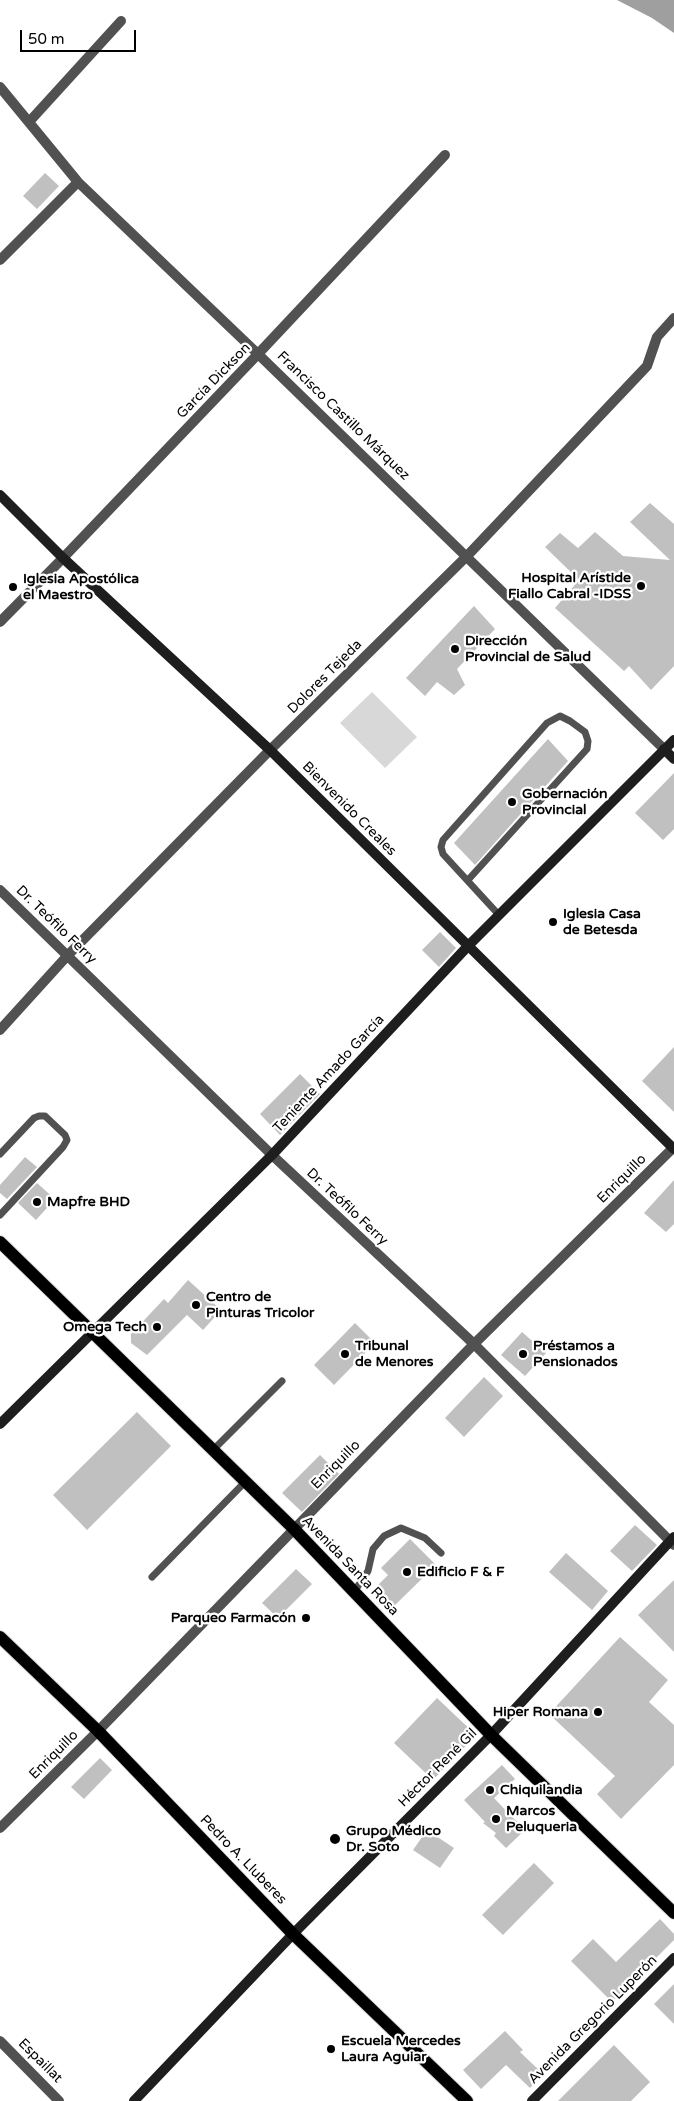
<!DOCTYPE html>
<html>
<head>
<meta charset="utf-8">
<style>
	body { margin:0 }
	#map { position:relative; width:674px; height:2101px; overflow:hidden; background:#fff; font-family:"Varela Round",sans-serif }
	canvas { display:block }
	.scale { position:absolute; left:20px; top:30px; width:116px; height:22px; box-sizing:border-box; border:2px solid #000; border-top:0; padding-left:6px; font-size:15px; line-height:18px; white-space:nowrap; color:#000; -webkit-text-stroke:4px #fff; paint-order:stroke }
</style>
</head>
<body>
<div id="map">
<canvas width="674" height="2101"></canvas>
<div class="scale">50 m</div>
</div>
<script>
const c = document.querySelector('canvas').getContext('2d');
c.lineJoin = 'round';
function fillPath(path, color) {
  c.fillStyle = color;
  c.fill(path, 'evenodd');
}
function poly(rows) {
  const path = new Path2D();
  for (const r of rows) {
    path.moveTo(r[0], r[1]);
    for (let i = 2; i < r.length; i += 2) path.lineTo(r[i], r[i + 1]);
  }
  return path;
}
function strokePath(path, color, width, dash) {
  c.strokeStyle = color;
  c.lineWidth = width;
  c.lineCap = dash ? 'butt' : 'round';
  c.setLineDash(dash || []);
  c.stroke(path);
}
function drawText(font, color, halo, rows, align = 'center') {
  c.font = font + ' "Varela Round",sans-serif';
  c.lineWidth = 4.5;
  c.setLineDash([]);
  c.textBaseline = 'middle';
  c.strokeStyle = halo;
  c.fillStyle = color;
  for (const [text, x, y, turn = 0] of rows) {
    c.save();
    c.translate(x, y);
    c.rotate((+turn || 0) * Math.PI / 180);
    c.textAlign = isNaN(turn) ? turn : align;
    if (halo) c.strokeText(text, 0, 0);
    c.fillText(text, 0, 0);
    c.restore();
  }
}
fillPath(poly([
	[372,692,417,737,385,768,340,723]
]), '#d8d8d8');
fillPath(poly([
	[617,0,674,0,674,33,652,18]
]), '#9f9f9f');
fillPath(poly([
	[45,173,59,186,37,209,23,196],
	[650,503,674,524,674,666,651,690,629,666,624,671,555,608,579,580,545,547,560,533,578,548,595,532,623,556,670,560,630,522],
	[474,606,495,629,457,669,465,685,454,695,437,682,425,696,406,678],
	[548,739,568,761,475,865,454,843],
	[674,773,674,829,663,840,635,813],
	[440,932,456,948,439,967,422,950],
	[674,1047,674,1112,642,1081],
	[300,1074,320,1094,280,1135,260,1114],
	[25,1157,37,1167,7,1199,0,1193,0,1185],
	[674,1180,674,1224,666,1232,644,1213],
	[37,1183,55,1199,36,1220,18,1203],
	[188,1280,221,1310,203,1330,187,1315,147,1355,131,1343,131,1334,164,1299,168,1303],
	[355,1323,375,1343,334,1385,314,1365],
	[522,1332,546,1353,525,1376,501,1355],
	[484,1377,503,1396,464,1437,445,1418],
	[137,1412,171,1446,87,1530,53,1495],
	[320,1455,339,1474,302,1512,282,1493],
	[635,1525,657,1545,632,1571,610,1551],
	[410,1539,436,1565,393,1607,375,1588,388,1575,381,1568],
	[566,1553,608,1591,592,1610,549,1572],
	[296,1569,312,1584,278,1618,262,1603],
	[674,1580,674,1652,638,1615],
	[620,1637,668,1680,649,1702,674,1725,674,1765,621,1819,597,1794,615,1776,549,1714],
	[437,1698,476,1735,433,1780,394,1743],
	[100,1758,112,1770,84,1799,71,1787],
	[502,1765,515,1779,494,1798,512,1817,526,1829,506,1848,494,1836,496,1833,483,1823,485,1822,464,1800],
	[427,1830,454,1848,440,1868,413,1850],
	[534,1863,554,1883,503,1935,482,1915],
	[660,1919,674,1934,674,1940,612,2002,571,1961,593,1939,616,1962],
	[674,1984,674,2024,654,2004],
	[505,2031,523,2050,520,2052,543,2074,530,2088,506,2065,481,2089,463,2070],
	[614,2045,650,2082,631,2101,558,2101]
]), '#c0c0c0');
const primary = poly([
	[0,1242,293,1528,491,1735,674,1913],
	[0,1637,98,1731,293,1934,467,2101]
]);
strokePath(primary, '#dbdbdb', 14);
strokePath(poly([
	[468,880,587,749,588,741,585,732,570,721,560,716,547,723,443,840,441,847,443,854,499,915],
	[0,1154,34,1118,39,1116,45,1116,65,1135,67,1140,63,1147,0,1215],
	[212,1451,282,1381],
	[152,1577,245,1482],
	[354,1592,368,1571,373,1549,384,1536,401,1528,425,1538,441,1553]
]), '#515151', 7);
strokePath(poly([
	[0,87,78,182,258,354,664,749],
	[29,122,121,21],
	[0,260,78,182],
	[0,622,63,558,258,354,445,155],
	[0,890,272,1155,474,1344,674,1545],
	[0,1030,68,955,270,750,467,556,647,366,657,337,674,318],
	[0,1828,98,1731,474,1344,674,1147],
	[0,2041,59,2101]
]), '#515151', 10);
strokePath(poly([
	[0,495,63,558,270,750,674,1149],
	[664,749,674,759],
	[0,1424,272,1155,468,946,674,740],
	[134,2101,293,1934,491,1735,674,1537],
	[532,2101,674,1958]
]), '#1e1e1e', 10);
strokePath(primary, '#000', 12);
for (const [x, y, r, color] of [
	[641,586,5,"#000"],
	[13,587,5,"#000"],
	[455,649,5,"#000"],
	[512,802,5,"#000"],
	[553,922,5,"#000"],
	[37,1202,5,"#000"],
	[196,1305,5,"#000"],
	[157,1327,5,"#000"],
	[345,1354,5,"#000"],
	[523,1354,5,"#000"],
	[407,1572,5,"#000"],
	[306,1618,5,"#000"],
	[598,1712,5,"#000"],
	[490,1790,5,"#000"],
	[496,1819,5,"#000"],
	[335,1839,6,"#000"],
	[331,2049,5,"#000"]
]) {
  const dot = new Path2D();
  dot.arc(x, y, r, 0, 2 * Math.PI);
  c.fillStyle = color;
  c.fill(dot);
  strokePath(dot, '#fff', 2);
}
drawText('14px', '#000', '#fff', [
	["García Dickson",214,381,-46],
	["Francisco Castillo Márquez",343,416,44],
	["Dolores Tejeda",325,677,-45],
	["Bienvenido Creales",349,809,45],
	["Dr. Teófilo Ferry",56,925,44],
	["Teniente Amado García",329,1074,-47],
	["Enriquillo",622,1179,-45],
	["Dr. Teófilo Ferry",347,1207,43],
	["Enriquillo",336,1465,-45],
	["Avenida Santa Rosa",350,1566,46],
	["Enriquillo",54,1755,-45],
	["Héctor René Gil",438,1768,-45],
	["Pedro A. Lluberes",243,1860,46],
	["Avenida Gregorio Luperón",593,2020,-45],
	["Espaillat",40,2061,45]
]);
drawText('bold 14px', '#000', '#fff', [
	["Hospital Arístide",631,578,"right"],
	["Fiallo Cabral -IDSS",631,594,"right"],
	["Iglesia Apostólica",23,579],
	["el Maestro",23,595],
	["Dirección",465,641],
	["Provincial de Salud",465,657],
	["Gobernación",522,794],
	["Provincial",522,810],
	["Iglesia Casa",563,914],
	["de Betesda",563,930],
	["Mapfre BHD",47,1202],
	["Centro de",206,1297],
	["Pinturas Tricolor",206,1313],
	["Omega Tech",147,1327,"right"],
	["Tribunal",355,1346],
	["de Menores",355,1362],
	["Préstamos a",533,1346],
	["Pensionados",533,1362],
	["Edificio F & F",417,1572],
	["Parqueo Farmacón",296,1618,"right"],
	["Hiper Romana",588,1712,"right"],
	["Chiquilandia",500,1790],
	["Marcos",506,1811],
	["Peluqueria",506,1827],
	["Grupo Médico",346,1831],
	["Dr. Soto",346,1847],
	["Escuela Mercedes",341,2041],
	["Laura Aguiar",341,2057]
], 'left');
</script>
</body>
</html>
